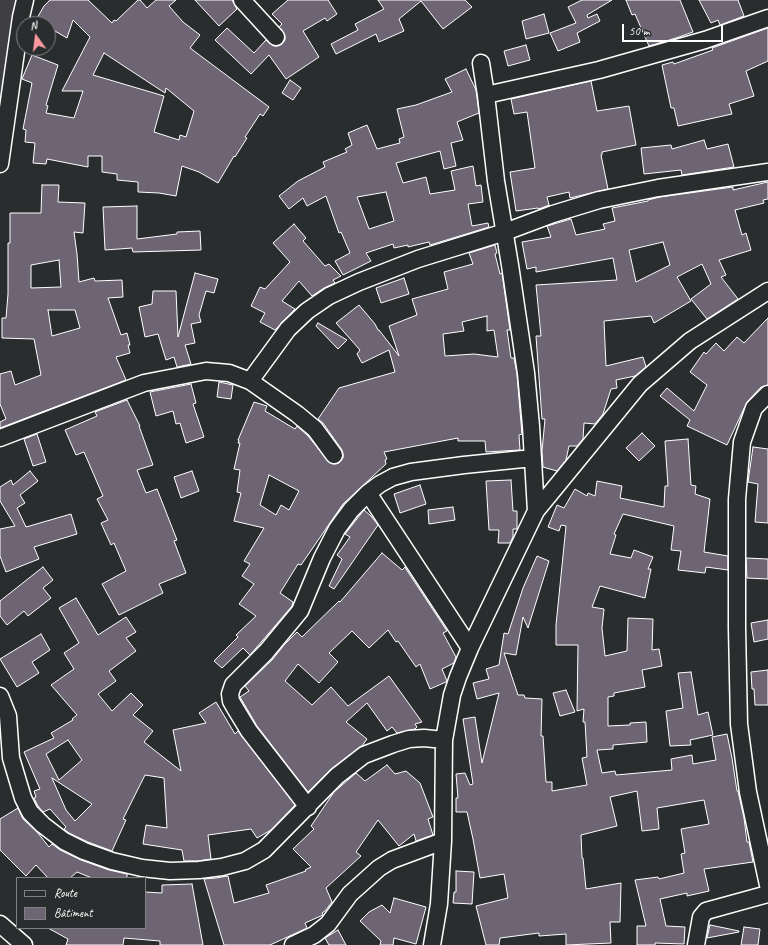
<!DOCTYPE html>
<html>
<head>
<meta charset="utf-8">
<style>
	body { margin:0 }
	#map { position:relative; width:768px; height:945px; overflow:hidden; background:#2a2d2e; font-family:Caveat,sans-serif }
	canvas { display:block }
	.legend { position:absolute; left:16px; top:877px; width:130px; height:52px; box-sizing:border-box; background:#2a2d2e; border:1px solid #7f8182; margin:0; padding:5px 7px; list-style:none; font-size:12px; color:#fff }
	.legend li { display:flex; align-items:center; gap:8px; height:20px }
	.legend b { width:20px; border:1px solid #7f8182 }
	.north { position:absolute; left:16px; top:16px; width:40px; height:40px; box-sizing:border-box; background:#2a2d2e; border:1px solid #7f8182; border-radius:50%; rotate:346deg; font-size:11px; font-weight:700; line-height:16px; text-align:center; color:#fff }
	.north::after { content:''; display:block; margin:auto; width:14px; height:18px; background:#ff9aa2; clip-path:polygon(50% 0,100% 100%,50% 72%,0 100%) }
	.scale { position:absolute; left:622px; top:24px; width:101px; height:18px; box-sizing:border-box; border:2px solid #fff; border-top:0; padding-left:5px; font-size:12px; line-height:14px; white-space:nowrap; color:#fff; -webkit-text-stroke:3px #2a2d2e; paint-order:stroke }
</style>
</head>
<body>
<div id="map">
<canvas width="768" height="945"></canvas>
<ul class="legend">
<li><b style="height:5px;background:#2a2d2e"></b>Route</li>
<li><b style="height:11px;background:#6d6474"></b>Bâtiment</li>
</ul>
<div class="north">N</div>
<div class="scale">50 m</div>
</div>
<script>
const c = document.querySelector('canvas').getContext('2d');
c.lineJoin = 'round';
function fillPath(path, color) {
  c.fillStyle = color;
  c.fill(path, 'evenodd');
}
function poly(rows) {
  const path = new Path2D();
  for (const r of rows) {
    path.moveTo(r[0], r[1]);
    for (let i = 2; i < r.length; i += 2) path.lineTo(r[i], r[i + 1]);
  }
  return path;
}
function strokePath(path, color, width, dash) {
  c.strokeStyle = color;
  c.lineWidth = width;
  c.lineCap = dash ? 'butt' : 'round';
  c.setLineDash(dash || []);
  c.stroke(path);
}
fillPath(poly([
	[0,0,27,0,0,126]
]), '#3e3e43');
const building = poly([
	[50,0,88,0,112,23,114,20,116,21,138,0,140,0,147,8,156,0,176,0,169,6,183,22,200,35,190,48,269,107,263,116,260,114,245,137,247,138,235,157,234,156,218,183,199,172,182,166,176,196,159,193,138,192,138,182,117,180,117,174,102,172,102,156,88,156,88,167,47,159,46,164,33,163,35,143,25,142,26,130,23,129,32,83,22,79,32,55,58,65,46,105,48,106,46,113,74,118,83,91,62,91,90,37,73,20,67,38,48,27,48,24,43,24,36,20,44,6,50,0],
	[104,53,165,93,166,88,194,111,186,137,180,135,179,140,154,132,164,96,93,75,104,53],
	[195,0,233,0,233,2,237,9,219,26,195,0],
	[288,0,328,0,337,14,327,21,325,18,303,31,319,57,286,79,269,55,251,74,215,40,227,28,254,53,266,40,274,46,278,46,282,44,285,40,285,35,279,27,282,24,272,14,288,0],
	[378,0,465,0,472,7,443,29,421,1,399,19,404,31,379,42,376,34,336,54,331,44,358,30,355,24,384,9,378,0],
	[582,0,612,0,587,15,588,18,597,14,600,21,577,33,580,42,558,51,550,33,576,23,568,7,582,0],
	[626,0,680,0,693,32,676,38,649,46,635,14,632,15,626,0],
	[699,0,738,0,744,16,720,25,718,20,711,23,699,0],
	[544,14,549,33,526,39,522,21,544,14],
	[768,28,768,61,746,71,754,96,729,104,732,114,678,126,674,108,671,108,662,65,673,62,674,64,713,50,712,48,768,28],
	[526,45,530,60,508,66,504,51,526,45],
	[466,69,476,90,479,113,457,122,463,140,451,143,456,166,444,169,440,151,396,163,403,183,426,177,430,194,455,190,451,171,473,166,476,186,481,185,483,202,468,204,472,226,488,223,489,227,430,245,429,242,408,247,408,245,394,248,393,244,366,253,371,261,343,275,335,261,350,253,341,232,339,233,326,196,307,206,303,198,289,209,279,196,298,181,325,167,323,162,347,152,345,149,352,145,348,133,367,125,377,149,400,143,399,139,404,137,397,109,416,105,452,92,445,79,466,69],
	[386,192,394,221,369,229,357,197,386,192],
	[290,80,301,88,293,100,282,93,290,80],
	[591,81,597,111,629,106,636,145,602,152,602,155,601,155,608,189,570,198,569,192,547,197,549,205,539,209,538,208,516,211,510,172,535,168,527,112,514,114,511,99,591,81],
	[704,140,707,149,728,144,734,167,682,175,681,170,644,174,641,148,671,145,672,149,704,140],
	[768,182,768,199,763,200,764,203,735,210,742,235,746,233,751,250,719,260,726,275,721,277,738,299,707,319,691,299,711,284,702,264,677,277,691,301,654,323,651,316,604,321,606,366,643,357,646,367,635,376,616,380,617,388,611,389,603,414,595,424,584,423,583,439,577,446,569,446,566,460,557,471,543,467,542,451,545,419,542,419,536,336,541,336,536,285,617,280,613,258,536,272,536,267,527,269,522,242,551,237,547,226,571,219,576,235,605,229,603,224,615,221,612,208,648,201,648,200,660,197,733,187,733,190,768,182],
	[663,242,670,265,636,282,629,250,663,242],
	[42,185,59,185,58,202,85,203,83,233,74,232,77,254,79,282,94,278,95,281,122,280,123,297,108,298,121,335,127,333,130,345,128,345,130,353,116,357,126,380,0,428,0,422,6,419,0,404,0,374,11,371,15,385,41,375,34,339,2,338,2,318,6,318,8,294,8,243,10,243,10,213,41,213,42,185],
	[59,260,61,287,31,288,31,265,59,260],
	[48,310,75,310,80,328,52,336,48,310],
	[137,206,137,239,177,234,177,232,200,231,201,250,133,252,132,248,105,250,103,207,137,206],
	[294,224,306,238,303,241,325,266,329,264,341,276,333,280,335,283,324,288,312,296,299,281,282,301,295,309,275,330,260,322,265,313,251,306,260,287,265,289,290,262,273,243,294,224],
	[495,245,497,253,495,254,500,274,502,273,510,330,507,330,511,358,514,358,517,374,521,423,522,434,519,435,520,450,486,452,485,441,458,441,458,438,384,452,387,459,385,460,386,464,343,504,301,565,298,564,280,593,293,602,292,606,250,655,243,648,222,668,214,661,238,637,236,635,256,616,239,604,254,584,242,576,250,564,244,561,264,528,234,521,241,493,237,492,240,470,234,469,240,443,238,443,239,440,238,440,254,402,267,406,265,411,295,429,297,426,308,436,330,463,335,464,339,463,343,458,343,454,342,450,323,423,318,419,339,388,395,372,389,350,362,363,357,354,360,350,336,323,359,305,375,324,378,330,379,330,399,356,389,326,417,315,412,299,448,289,444,272,473,264,469,253,495,245],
	[487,316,487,331,494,330,498,357,474,354,445,356,443,334,464,331,462,322,487,316],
	[269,475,299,491,289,510,281,505,276,515,260,505,269,475],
	[195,273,218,279,214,293,206,291,199,315,201,322,191,324,195,343,185,345,191,364,177,367,174,357,166,360,158,334,145,337,139,307,152,304,153,291,176,291,178,337,195,273],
	[404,278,409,294,381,303,376,288,404,278],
	[768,318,768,385,761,387,747,402,727,445,687,426,690,420,660,396,667,388,694,411,707,385,690,372,704,352,706,354,716,343,724,351,737,337,744,343,768,318],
	[318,323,347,340,338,349,316,326,318,323],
	[219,382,233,385,231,399,217,397,219,382],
	[191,384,196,403,193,404,204,437,186,443,180,423,176,424,173,411,156,416,150,392,191,384],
	[127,400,140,426,139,426,153,465,137,470,146,493,157,489,177,540,174,541,186,573,159,584,163,593,119,615,102,584,126,571,114,543,111,545,101,523,108,520,97,499,103,496,84,452,76,455,65,430,97,416,95,412,127,400],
	[642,433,655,446,639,461,626,448,642,433],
	[37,434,46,462,33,466,24,439,37,434],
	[688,439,691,485,696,486,695,494,710,499,704,552,728,556,728,570,706,567,705,573,678,570,681,551,671,550,674,526,623,514,614,534,616,535,610,554,631,558,634,550,653,557,648,569,651,569,645,598,600,586,592,607,604,609,602,628,605,656,627,651,628,618,653,619,652,650,659,649,662,666,642,670,645,687,614,693,614,696,608,697,608,726,630,725,630,723,646,722,647,742,613,745,613,749,597,750,602,773,615,771,616,775,672,770,671,759,692,755,693,764,716,760,712,737,727,734,732,758,737,791,738,791,744,818,747,842,749,842,753,862,704,869,709,891,687,896,687,893,660,899,666,926,685,927,684,944,655,943,655,945,637,945,637,926,646,926,635,880,658,877,659,879,684,873,681,854,685,853,681,829,709,824,704,800,657,808,659,829,642,831,637,791,610,797,617,826,581,835,582,858,583,858,586,889,621,883,620,922,610,922,611,943,566,945,566,934,539,936,539,933,500,938,499,945,486,945,476,906,508,898,504,874,480,878,473,839,467,812,456,812,456,798,458,798,456,774,465,773,470,785,473,784,463,719,475,717,482,763,499,693,477,699,473,683,489,679,486,669,499,665,504,633,508,634,523,588,537,556,549,561,528,628,523,617,516,655,504,653,518,695,524,695,525,698,542,699,541,736,543,736,546,782,552,782,552,791,587,785,582,758,587,757,585,722,583,722,584,709,577,711,578,645,556,645,556,625,566,526,561,525,559,531,548,527,557,505,564,508,575,489,587,496,588,493,595,496,597,481,622,486,620,498,664,507,665,486,668,486,665,441,688,439],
	[753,447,768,449,768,523,755,522,758,484,748,482,753,447],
	[30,471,38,481,20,495,25,503,17,508,26,527,71,514,77,534,34,547,39,559,6,572,0,556,0,529,15,526,0,501,0,487,11,480,13,485,30,471],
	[192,471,199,491,181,498,174,477,192,471],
	[511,480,513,511,517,511,517,529,513,529,513,537,510,543,498,543,499,530,489,530,486,481,511,480],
	[420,485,426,504,400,513,394,494,420,485],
	[453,507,455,520,429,524,428,510,453,507],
	[364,510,371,516,378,525,334,589,329,586,342,559,337,555,350,537,345,534,364,510],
	[382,553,402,570,405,567,406,569,447,631,443,633,456,657,454,663,442,669,447,681,446,682,430,689,420,664,416,667,398,641,396,642,388,630,369,648,352,631,329,653,338,662,319,683,298,664,285,681,312,705,331,687,348,706,389,676,422,722,415,724,417,727,415,729,397,733,392,727,387,731,367,703,346,722,367,739,362,746,331,769,308,792,257,726,240,697,249,691,245,686,273,659,284,645,297,632,302,637,339,601,340,602,382,553],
	[746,558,768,559,768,579,747,578,746,558],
	[43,567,53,580,43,588,51,598,28,616,24,611,7,625,0,616,0,601,43,567],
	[76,598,98,635,126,617,136,632,126,638,136,651,109,671,116,681,98,694,112,711,131,693,143,705,133,715,153,731,144,742,181,771,173,730,206,723,199,713,216,702,235,734,238,731,295,805,271,830,257,838,251,829,208,835,211,859,198,861,184,861,182,850,143,844,146,825,167,828,164,778,145,775,123,819,126,820,112,851,88,842,69,833,64,829,66,827,50,809,43,812,38,806,34,798,36,797,34,791,40,789,24,752,54,738,51,733,73,720,72,719,77,715,51,685,74,669,64,653,79,643,59,608,76,598],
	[68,740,82,760,59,780,46,754,68,740],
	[52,778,92,804,75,821,66,810,52,778],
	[768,620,768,639,754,642,751,623,768,620],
	[41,634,50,650,32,662,39,673,17,687,0,659,41,634],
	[768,670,768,705,755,705,754,689,752,689,751,672,768,670],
	[691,672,698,715,708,712,713,735,690,740,691,745,670,746,666,711,683,708,678,673,691,672],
	[566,690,575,712,560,716,553,693,566,690],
	[387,765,395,774,406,771,420,783,433,817,428,819,433,835,416,841,414,834,399,846,378,820,356,852,361,856,326,888,332,902,325,911,322,913,323,915,305,923,307,928,270,945,224,945,204,879,216,878,228,876,234,903,269,893,266,885,306,871,305,870,311,867,293,849,314,829,311,826,334,792,356,773,365,781,387,765],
	[18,808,23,819,37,832,49,847,52,844,60,850,81,860,109,870,127,874,127,878,92,878,77,872,70,878,48,878,36,865,26,876,0,850,0,819,18,808],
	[456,871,474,872,472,904,453,903,454,892,456,892,456,871],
	[192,884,203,945,160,945,160,941,124,938,123,945,66,945,68,939,48,928,145,928,145,892,162,893,162,885,192,884],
	[394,898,426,907,416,944,394,938,393,945,380,945,381,941,360,921,369,912,382,905,390,913,394,898],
	[710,925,739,931,739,932,707,938,710,925],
	[744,927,760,929,758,945,741,945,744,927],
	[338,930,346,945,329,945,325,938,338,930]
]);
fillPath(building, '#6d6474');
strokePath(building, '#fff', 1);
const minor = poly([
	[242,0,276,37],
	[481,63,486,95,496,181,510,265,526,373,531,426,536,511],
	[486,95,599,70,705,40,768,18],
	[0,164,21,17,25,0],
	[250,381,288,329,307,311,329,296,359,282,418,259,505,232,553,214,599,200,658,188,768,172],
	[768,394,754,408,742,442,737,499,737,628,739,724,748,792,768,885],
	[0,438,144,383,206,371,229,373,250,381,297,414,315,429,334,455],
	[368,493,470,648],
	[0,696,8,716,11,758,23,798,30,812,43,825,64,841,84,851,112,861,142,868,170,871,199,870,222,867,245,861,264,850,337,776,364,755,393,744,409,739,424,738,444,740],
	[308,807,249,731,235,708,231,701,230,694,233,685,266,652,300,611,322,558,337,529,351,510,368,493,380,484,393,477,411,472,464,465,533,458],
	[0,924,24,945],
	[293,945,314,935,328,924,350,894,379,868,392,860,443,841],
	[432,945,439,904,443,841,444,740,452,695,458,677,470,648,536,511,640,384,690,341,768,291],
	[696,945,701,917,706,911,768,894]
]);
strokePath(minor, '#fff', 19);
strokePath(minor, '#2a2d2e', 16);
</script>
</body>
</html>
